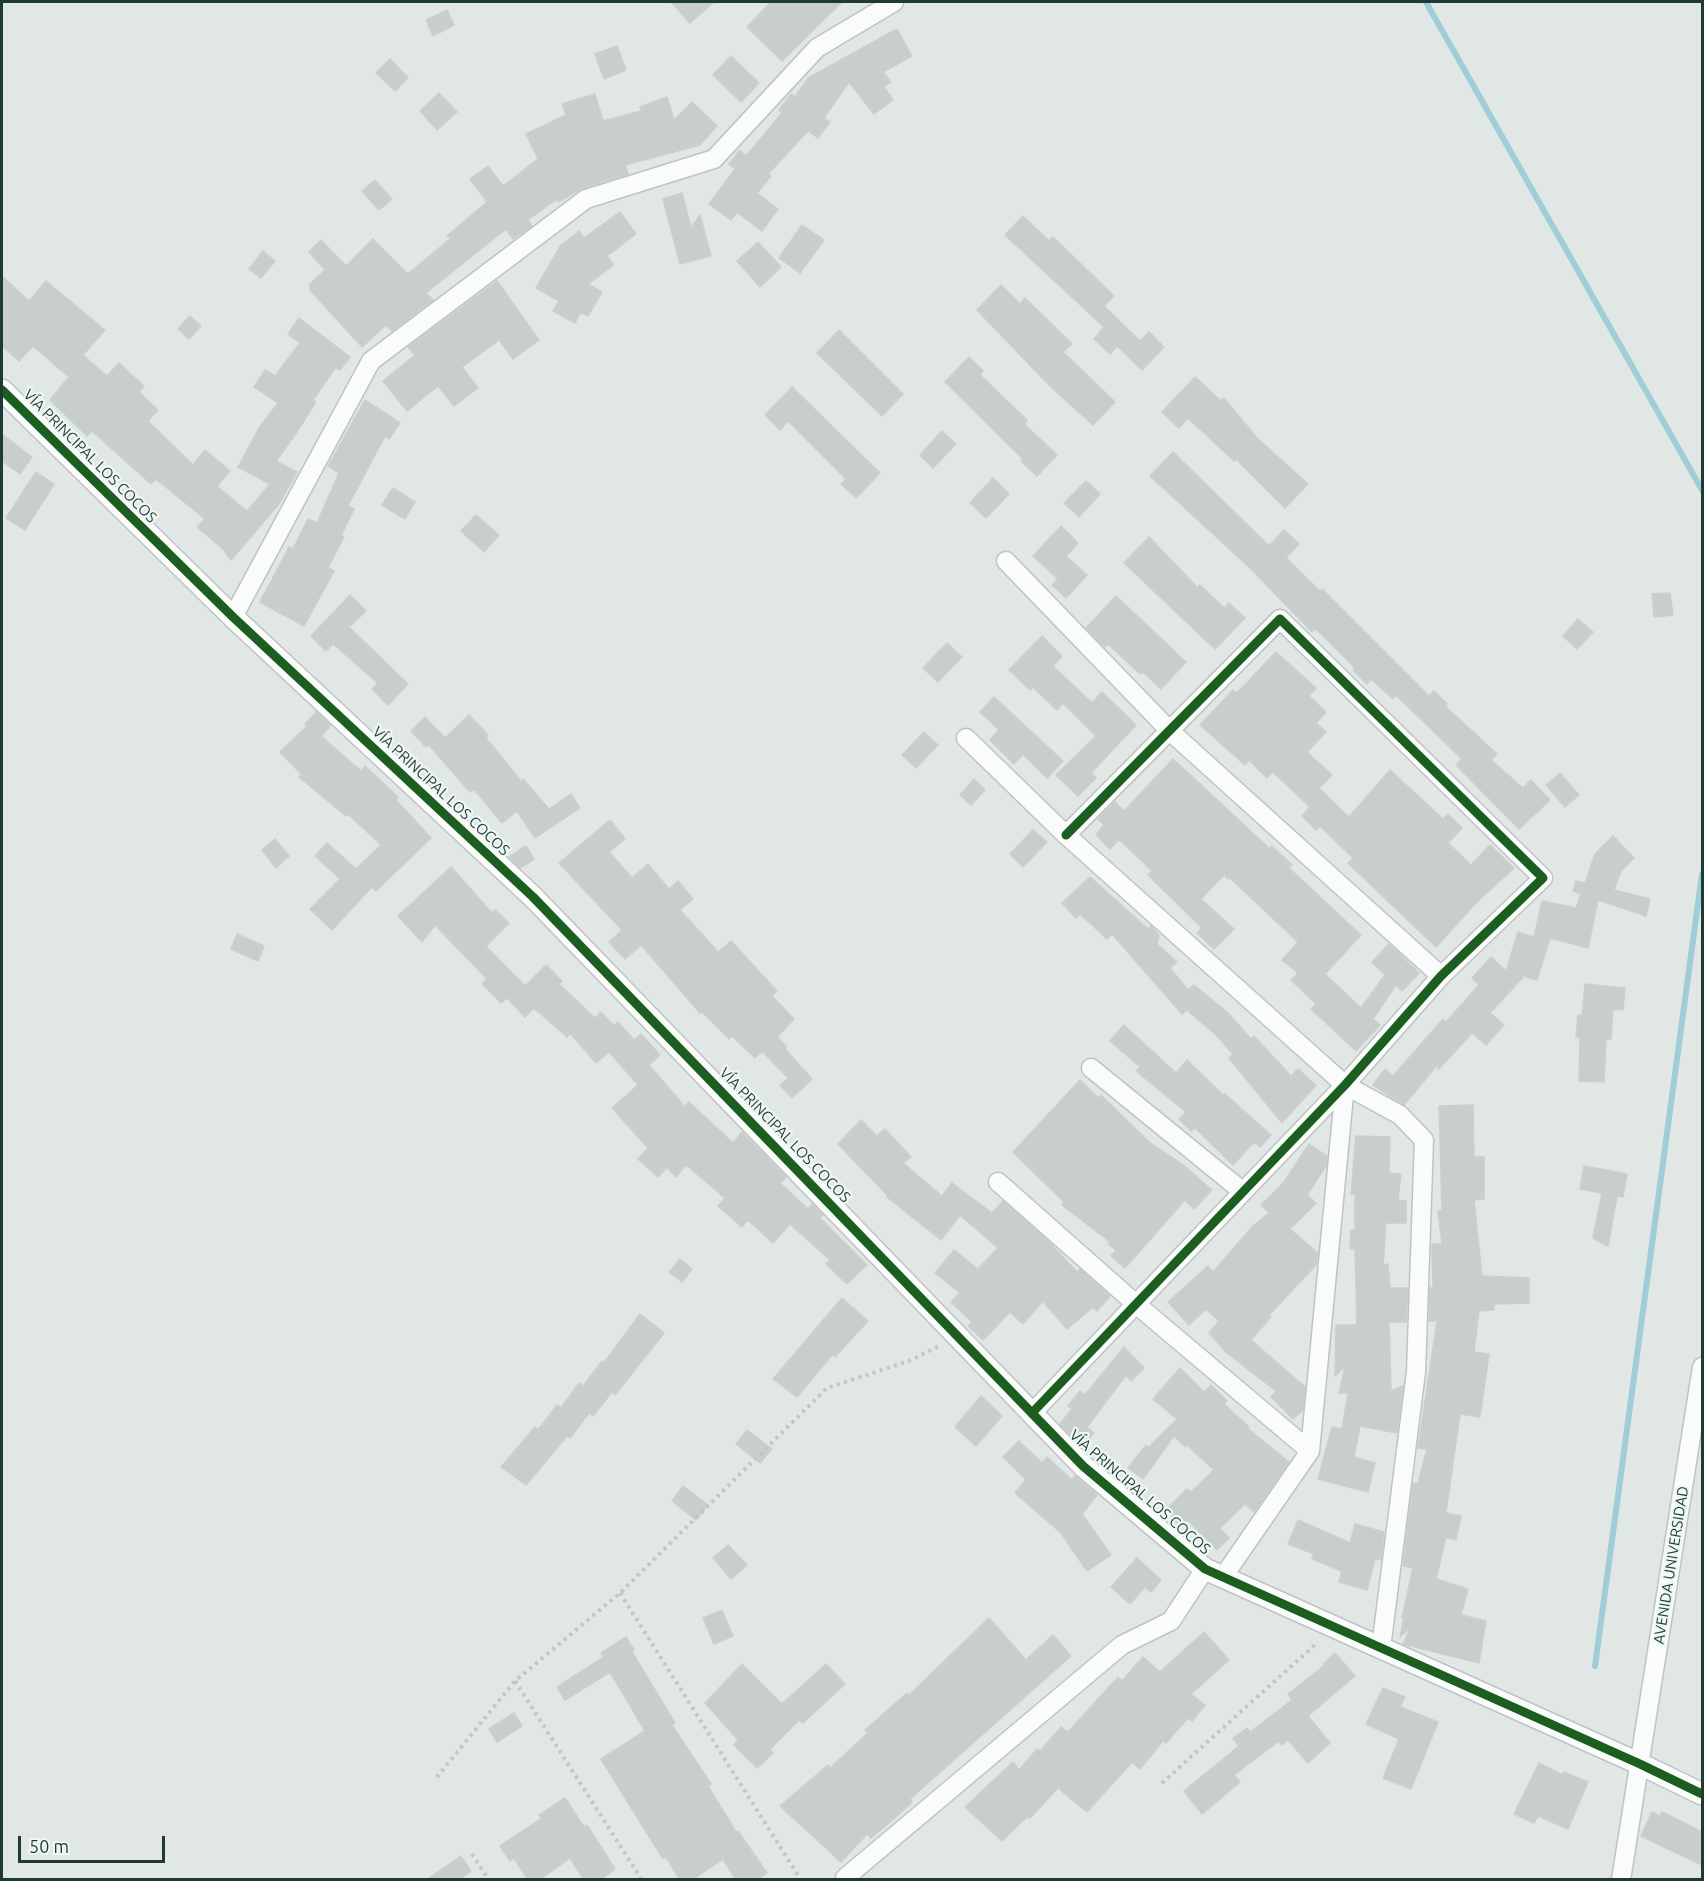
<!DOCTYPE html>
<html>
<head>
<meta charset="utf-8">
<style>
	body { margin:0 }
	#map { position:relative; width:1704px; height:1881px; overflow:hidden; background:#e1e7e4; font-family:Ubuntu,sans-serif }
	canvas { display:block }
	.frame { position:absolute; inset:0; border:3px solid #1f3a34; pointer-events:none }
	.scale { position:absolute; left:18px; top:1836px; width:147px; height:27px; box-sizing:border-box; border:3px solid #1f3a34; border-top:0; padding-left:8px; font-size:18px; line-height:21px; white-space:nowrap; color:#1f3a34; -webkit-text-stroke:4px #eef7f3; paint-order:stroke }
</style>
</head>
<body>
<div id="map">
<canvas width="1704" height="1881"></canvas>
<div class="frame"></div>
<div class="scale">50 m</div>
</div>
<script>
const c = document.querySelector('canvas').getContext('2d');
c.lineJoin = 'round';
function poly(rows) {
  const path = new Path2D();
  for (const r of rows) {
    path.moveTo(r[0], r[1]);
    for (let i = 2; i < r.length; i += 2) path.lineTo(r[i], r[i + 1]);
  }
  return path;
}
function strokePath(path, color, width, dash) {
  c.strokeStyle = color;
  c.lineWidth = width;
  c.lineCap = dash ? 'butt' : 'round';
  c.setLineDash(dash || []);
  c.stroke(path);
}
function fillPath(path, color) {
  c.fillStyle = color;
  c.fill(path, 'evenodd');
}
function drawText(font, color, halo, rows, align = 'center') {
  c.font = font + ' Ubuntu,sans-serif';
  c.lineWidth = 4.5;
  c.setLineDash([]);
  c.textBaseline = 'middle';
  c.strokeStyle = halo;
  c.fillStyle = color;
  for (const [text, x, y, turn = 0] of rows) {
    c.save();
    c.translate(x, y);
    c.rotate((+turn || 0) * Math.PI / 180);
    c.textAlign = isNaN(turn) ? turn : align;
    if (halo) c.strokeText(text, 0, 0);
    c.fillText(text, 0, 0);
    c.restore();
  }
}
strokePath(poly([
	[1426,2,1702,490],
	[1595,1666,1702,874]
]), '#9fced8', 6);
const building = poly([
	[671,2,714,2,690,23,671,2],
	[771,2,842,2,782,61,747,27,771,2],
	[447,10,454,25,433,36,426,20,447,10],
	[897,29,912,56,883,72,891,82,884,87,893,100,874,114,849,82,824,118,830,122,818,138,808,131,768,174,771,176,757,193,778,209,762,231,737,212,731,220,709,204,735,169,729,164,740,150,746,156,782,113,779,110,791,94,795,97,808,78,897,29],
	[617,46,626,70,604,79,595,54,617,46],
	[731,56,759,83,741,102,713,75,731,56],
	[390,59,408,78,395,91,376,73,390,59],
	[439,93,457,112,437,130,420,111,439,93],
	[595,94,603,121,641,111,640,107,667,97,674,120,692,102,717,126,700,145,625,165,628,174,583,188,558,202,557,199,528,220,532,226,513,239,506,229,426,293,433,300,392,331,386,325,362,347,310,290,310,284,325,270,309,252,321,240,346,266,373,239,408,274,451,238,447,236,487,202,470,179,488,166,503,186,538,159,526,134,566,115,562,104,595,94],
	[375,180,392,199,379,210,362,191,375,180],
	[682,193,691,228,700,215,711,256,680,264,663,199,682,193],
	[620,212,636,234,607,256,614,265,588,284,602,292,588,316,581,312,575,323,553,311,559,301,536,288,561,245,579,231,584,238,620,212],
	[1023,216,1049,241,1053,237,1114,296,1104,306,1140,341,1149,332,1164,347,1142,370,1117,346,1110,354,1094,339,1104,327,1005,235,1023,216],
	[802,225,824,240,800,273,779,258,802,225],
	[758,242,781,267,760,287,737,261,758,242],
	[263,251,275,261,261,278,249,269,263,251],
	[2,276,29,301,46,281,105,330,83,355,107,376,119,363,144,386,139,392,158,410,148,421,193,465,205,450,230,471,217,486,247,511,270,484,238,467,259,428,278,403,254,387,265,370,275,376,300,343,288,334,299,318,350,357,340,370,336,367,313,400,316,402,297,432,276,461,297,472,279,504,231,560,223,549,197,527,205,519,156,479,151,484,92,431,87,436,50,400,69,377,33,346,19,361,2,346,2,276],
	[497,281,539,340,513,359,499,340,462,367,478,388,454,406,438,386,407,411,383,381,415,355,408,347,497,281],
	[1001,285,1020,304,1025,298,1072,344,1063,352,1115,402,1093,425,1050,386,977,310,1001,285],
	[190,316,201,326,189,339,178,329,190,316],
	[839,330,903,394,882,416,817,353,839,330],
	[969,357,983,371,980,375,1027,420,1024,424,1057,455,1037,476,1021,461,1023,459,945,382,969,357],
	[1195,377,1221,401,1224,398,1257,438,1308,484,1285,508,1236,459,1234,461,1188,418,1179,428,1162,412,1195,377],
	[792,387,880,473,856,498,841,484,846,479,788,421,780,430,765,415,792,387],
	[365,400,400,423,389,439,385,436,348,506,354,509,341,536,344,537,328,568,334,571,304,626,260,602,289,547,293,549,308,519,317,523,339,473,328,466,365,400],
	[942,431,956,444,933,468,920,455,942,431],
	[2,434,32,457,20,474,2,461,2,434],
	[1173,452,1269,546,1284,530,1299,544,1286,558,1320,591,1322,589,1429,696,1434,691,1447,704,1445,706,1497,754,1491,760,1523,788,1531,780,1550,800,1519,829,1456,765,1462,759,1396,695,1393,699,1371,679,1367,684,1353,670,1355,668,1315,628,1312,632,1249,567,1150,476,1173,452],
	[36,472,54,484,25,530,6,518,36,472],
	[993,478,1009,494,986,518,970,503,993,478],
	[1086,481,1100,494,1079,517,1064,503,1086,481],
	[393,488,415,502,405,519,382,505,393,488],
	[476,515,499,535,484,552,461,531,476,515],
	[1061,526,1078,543,1066,556,1087,575,1066,598,1052,585,1058,579,1033,556,1061,526],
	[1149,537,1197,587,1200,585,1224,608,1229,603,1245,618,1215,649,1124,563,1149,537],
	[1670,593,1673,615,1654,617,1652,594,1670,593],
	[350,595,366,611,349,627,408,684,388,705,372,689,378,683,333,644,326,651,311,636,350,595],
	[1116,596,1186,662,1161,689,1143,672,1140,674,1108,644,1105,647,1086,628,1116,596],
	[1578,619,1593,632,1577,649,1563,636,1578,619],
	[1042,636,1062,656,1053,666,1092,703,1102,692,1136,725,1091,773,1096,778,1078,796,1056,775,1096,736,1063,703,1057,710,1033,687,1030,690,1009,670,1042,636],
	[947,643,962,657,938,682,923,668,947,643],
	[1276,652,1316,688,1309,696,1326,712,1316,723,1326,732,1307,752,1332,775,1319,788,1349,817,1390,770,1443,819,1448,814,1462,828,1448,843,1471,865,1490,845,1514,868,1476,903,1436,947,1348,863,1353,858,1320,826,1316,830,1302,816,1310,807,1273,772,1267,778,1249,760,1245,765,1200,725,1233,690,1237,693,1276,652],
	[994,697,1063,761,1047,778,1023,754,1014,764,990,740,999,730,980,712,994,697],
	[316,712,331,725,321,736,361,771,365,766,398,797,396,800,431,838,376,891,372,887,332,930,310,909,340,879,315,856,327,843,356,869,381,845,348,814,346,816,299,777,301,774,280,752,307,726,305,724,316,712],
	[469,715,488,735,486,738,521,781,523,779,549,809,571,794,580,808,535,838,517,811,502,823,474,789,470,792,429,745,426,747,411,731,425,717,445,738,469,715],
	[924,732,938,745,916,768,902,755,924,732],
	[1173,759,1270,849,1272,846,1292,865,1289,868,1361,935,1325,974,1361,1008,1385,975,1372,962,1389,944,1419,973,1402,991,1396,985,1373,1019,1380,1025,1356,1051,1311,1009,1316,1004,1291,980,1298,973,1282,960,1298,942,1229,877,1228,879,1224,875,1201,899,1234,929,1214,949,1197,933,1202,928,1148,875,1152,871,1119,839,1110,849,1096,835,1104,825,1098,819,1115,802,1124,811,1173,759],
	[1560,773,1579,795,1565,807,1546,785,1560,773],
	[974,779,985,790,971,805,960,795,974,779],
	[610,820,625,839,609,852,632,878,648,864,669,889,678,881,693,899,680,910,718,952,731,941,777,991,772,996,794,1019,777,1037,787,1047,785,1049,812,1079,792,1098,780,1085,788,1078,762,1051,755,1058,732,1036,729,1039,702,1012,700,1013,641,945,625,959,609,942,622,930,559,863,610,820],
	[1033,830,1047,842,1023,867,1010,854,1033,830],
	[1613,836,1634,858,1621,871,1614,890,1650,899,1646,916,1598,900,1588,948,1550,938,1537,980,1526,977,1526,974,1490,1013,1504,1025,1486,1045,1472,1033,1438,1070,1438,1064,1404,1105,1373,1085,1385,1069,1393,1076,1443,1019,1446,1022,1479,985,1472,978,1491,957,1506,971,1518,932,1534,937,1542,901,1576,908,1581,894,1573,891,1576,881,1585,883,1595,854,1613,836],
	[275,839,289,856,276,868,262,850,275,839],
	[526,846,534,859,520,868,509,857,526,846],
	[451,867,492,913,495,910,509,923,486,946,525,986,546,965,562,981,559,984,595,1018,601,1012,614,1026,618,1022,634,1040,641,1034,660,1055,649,1065,685,1107,689,1102,733,1143,742,1132,786,1177,780,1183,808,1209,812,1204,823,1215,820,1218,867,1265,847,1284,826,1264,830,1260,790,1224,773,1243,748,1220,742,1227,718,1206,725,1198,686,1165,676,1177,667,1167,658,1177,638,1159,648,1148,612,1108,638,1085,609,1052,596,1063,570,1033,567,1037,534,1008,525,1017,507,998,501,1003,482,984,487,979,435,925,422,942,398,916,451,867],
	[1090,877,1148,929,1151,926,1159,936,1157,944,1177,962,1170,968,1188,990,1194,985,1228,1013,1251,1039,1254,1036,1291,1076,1298,1069,1316,1085,1282,1123,1229,1058,1233,1054,1217,1036,1187,1010,1182,1014,1112,934,1107,939,1080,914,1076,918,1062,903,1090,877],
	[237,934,264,946,258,961,231,949,237,934],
	[1585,984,1625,988,1623,1010,1613,1009,1611,1039,1606,1039,1604,1082,1579,1081,1580,1037,1576,1037,1578,1015,1582,1016,1585,984],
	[1124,1025,1176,1073,1187,1060,1224,1096,1225,1094,1271,1135,1260,1147,1254,1142,1233,1165,1195,1128,1191,1131,1179,1119,1186,1112,1136,1071,1140,1067,1110,1041,1124,1025],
	[1080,1080,1098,1098,1101,1095,1149,1142,1182,1164,1212,1190,1194,1209,1185,1200,1125,1268,1111,1256,1116,1250,1108,1244,1110,1242,1062,1205,1064,1202,1013,1152,1080,1080],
	[1473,1105,1474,1157,1484,1157,1484,1199,1474,1200,1482,1276,1529,1278,1529,1303,1494,1304,1494,1310,1479,1311,1474,1352,1489,1354,1480,1417,1460,1414,1446,1513,1461,1516,1456,1540,1446,1537,1436,1579,1468,1589,1461,1615,1486,1621,1479,1663,1403,1644,1411,1627,1400,1637,1404,1618,1402,1618,1413,1568,1403,1566,1413,1483,1418,1484,1427,1449,1418,1448,1437,1321,1429,1321,1430,1288,1433,1288,1432,1244,1442,1244,1438,1211,1442,1210,1439,1106,1473,1105],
	[861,1120,877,1136,885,1129,911,1157,903,1163,942,1196,952,1183,992,1213,1003,1201,1049,1242,1077,1272,1080,1269,1110,1296,1097,1311,1093,1307,1067,1329,1043,1301,1023,1324,1010,1312,983,1340,968,1326,972,1322,951,1302,960,1293,935,1273,954,1250,978,1269,998,1248,960,1215,941,1240,887,1197,888,1196,838,1144,861,1120],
	[1356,1136,1390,1137,1389,1173,1401,1174,1398,1200,1406,1201,1406,1223,1386,1223,1383,1265,1388,1264,1390,1288,1408,1288,1406,1322,1389,1322,1391,1391,1403,1386,1397,1433,1360,1426,1354,1457,1375,1463,1368,1492,1318,1479,1332,1427,1342,1429,1348,1393,1339,1393,1345,1366,1335,1376,1336,1325,1357,1325,1355,1249,1350,1249,1351,1230,1355,1230,1355,1194,1351,1194,1356,1136],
	[1309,1144,1327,1156,1326,1166,1307,1195,1316,1203,1290,1229,1318,1253,1316,1265,1269,1315,1271,1317,1251,1340,1305,1387,1303,1410,1293,1419,1271,1397,1276,1391,1227,1353,1209,1333,1219,1321,1206,1309,1189,1325,1168,1302,1208,1266,1213,1272,1253,1226,1269,1213,1261,1205,1284,1182,1309,1144],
	[1584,1166,1627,1174,1623,1197,1617,1196,1608,1246,1593,1238,1602,1193,1580,1189,1584,1166],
	[680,1259,692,1269,682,1282,669,1272,680,1259],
	[842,1298,868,1321,835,1357,832,1355,797,1397,773,1379,842,1298],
	[640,1314,664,1333,615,1395,612,1392,593,1416,589,1413,570,1438,567,1436,526,1485,501,1467,535,1427,538,1430,557,1405,561,1408,579,1383,583,1386,602,1361,604,1363,640,1314],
	[1124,1347,1144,1368,1131,1381,1126,1375,1087,1427,1094,1433,1083,1447,1060,1424,1072,1409,1068,1406,1080,1391,1085,1395,1124,1347],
	[1180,1368,1204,1392,1211,1385,1227,1401,1224,1404,1249,1427,1247,1428,1289,1462,1254,1512,1245,1504,1220,1528,1229,1538,1217,1550,1188,1520,1181,1527,1166,1510,1187,1489,1191,1492,1214,1470,1187,1445,1185,1447,1174,1436,1143,1479,1128,1468,1146,1445,1149,1447,1177,1419,1153,1399,1180,1368],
	[981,1396,1002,1416,976,1446,955,1427,981,1396],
	[747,1430,772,1449,760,1463,736,1444,747,1430],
	[1019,1441,1042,1463,1047,1457,1072,1480,1075,1476,1097,1495,1082,1514,1111,1555,1087,1571,1061,1533,1015,1493,1026,1480,1003,1457,1019,1441],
	[683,1486,708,1505,696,1520,672,1501,683,1486],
	[1298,1520,1350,1543,1355,1524,1384,1532,1381,1560,1375,1559,1367,1590,1339,1582,1342,1571,1312,1559,1314,1554,1288,1544,1298,1520],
	[728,1545,747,1565,731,1579,713,1558,728,1545],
	[1137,1558,1161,1580,1151,1592,1145,1587,1130,1604,1111,1587,1137,1558],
	[722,1610,733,1636,714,1644,703,1618,722,1610],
	[989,1618,1026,1660,1053,1635,1071,1656,910,1799,912,1802,897,1816,871,1838,867,1834,841,1862,780,1806,828,1765,830,1768,868,1733,865,1730,907,1693,909,1695,989,1618],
	[1204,1632,1229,1660,1191,1694,1205,1705,1192,1721,1188,1718,1166,1743,1163,1741,1140,1769,1132,1762,1087,1812,1058,1788,1030,1818,1028,1816,1002,1841,965,1807,1013,1762,1019,1770,1037,1749,1040,1751,1061,1727,1068,1732,1118,1677,1122,1681,1143,1657,1160,1672,1204,1632],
	[626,1637,634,1650,632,1652,675,1723,672,1725,711,1784,708,1786,736,1832,738,1831,767,1873,756,1880,736,1880,723,1859,692,1880,680,1880,666,1857,663,1859,601,1759,645,1731,610,1672,565,1700,557,1687,604,1657,601,1653,626,1637],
	[1335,1653,1355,1676,1308,1716,1330,1743,1308,1763,1288,1740,1282,1745,1279,1741,1234,1775,1240,1782,1202,1814,1184,1791,1239,1746,1233,1738,1247,1728,1250,1732,1292,1700,1288,1694,1325,1665,1323,1664,1335,1653],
	[742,1664,782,1704,826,1664,845,1684,803,1723,799,1720,770,1749,773,1753,757,1768,734,1745,738,1740,705,1703,742,1664],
	[1383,1688,1405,1697,1400,1707,1438,1722,1411,1789,1383,1778,1399,1739,1366,1724,1383,1688],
	[514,1713,522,1726,497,1742,489,1729,514,1713],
	[1539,1763,1563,1775,1564,1772,1588,1782,1568,1829,1538,1816,1534,1823,1514,1814,1539,1763],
	[565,1798,584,1827,587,1825,615,1869,600,1880,584,1880,570,1858,539,1880,528,1880,514,1858,510,1861,500,1846,541,1819,539,1815,565,1798],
	[1652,1812,1660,1816,1662,1812,1702,1832,1702,1865,1641,1836,1652,1812],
	[461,1856,471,1871,458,1880,426,1880,461,1856]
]);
fillPath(building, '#c8cecc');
strokePath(building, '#cad0cd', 1.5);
const minor = poly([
	[1006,561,1171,732,1441,976],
	[233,617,371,361,586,199,714,159,817,48,894,2],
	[966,738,1066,835,1345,1085,1400,1115,1424,1140,1416,1372,1381,1648],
	[1091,1068,1242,1191],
	[998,1182,1137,1305,1310,1451],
	[1032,1413,1345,1085,1441,976,1543,878,1280,619,1066,835],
	[1223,1577,1310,1451,1345,1085],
	[845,1878,1122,1645,1171,1621,1205,1569],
	[1621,1880,1702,1367]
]);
const tertiary = poly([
	[2,390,233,617,533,897,1083,1466,1205,1569,1640,1764,1702,1794]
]);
strokePath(minor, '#bec4c1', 21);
strokePath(tertiary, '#bec4c1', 24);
strokePath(poly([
	[620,1593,801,1880],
	[515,1681,642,1880],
	[437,1777,515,1681,620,1593,827,1388,909,1361,939,1346],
	[1162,1783,1318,1642],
	[472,1854,489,1880]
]), '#bfc7c5', 4, [3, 4.5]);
strokePath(minor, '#fafbfb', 18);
strokePath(tertiary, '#fafbfb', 21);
strokePath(poly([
	[2,390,233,617,533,897,1083,1466,1205,1569,1640,1764,1702,1794],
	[1032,1413,1345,1085,1441,976,1543,878,1280,619,1066,835]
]), '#1b5e20', 9);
drawText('15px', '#1f3a34', '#eef7f3', [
	["VÍA PRINCIPAL LOS COCOS",90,456,45],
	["VÍA PRINCIPAL LOS COCOS",441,791,43],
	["VÍA PRINCIPAL LOS COCOS",785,1135,46],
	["VÍA PRINCIPAL LOS COCOS",1140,1492,41],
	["AVENIDA UNIVERSIDAD",1671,1565,-81]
]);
</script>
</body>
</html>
